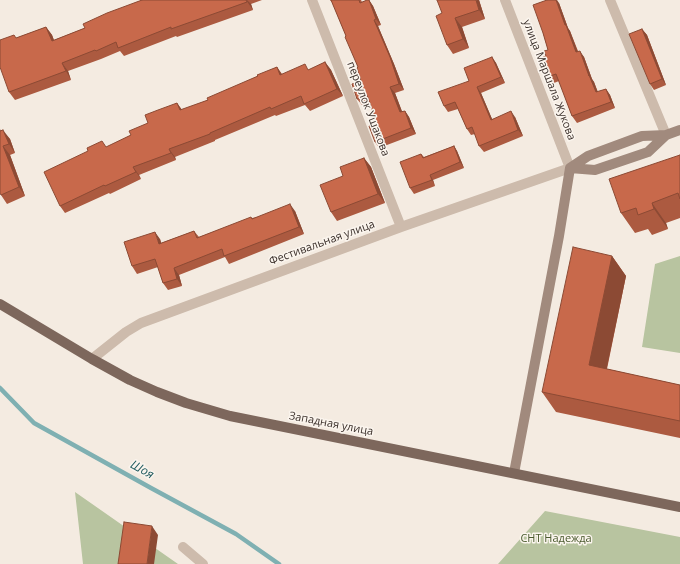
<!DOCTYPE html>
<html>
<head>
<meta charset="utf-8">
<style>
	body { margin:0 }
	canvas { display:block; background:#f4ebe1 }
</style>
</head>
<body>
<canvas width="680" height="564"></canvas>
<script>
const c = document.querySelector('canvas').getContext('2d');
c.lineJoin = 'round';
function fillPath(path, color) {
  c.fillStyle = color;
  c.fill(path, 'evenodd');
}
function poly(rows) {
  const path = new Path2D();
  for (const r of rows) {
    path.moveTo(r[0], r[1]);
    for (let i = 2; i < r.length; i += 2) path.lineTo(r[i], r[i + 1]);
  }
  return path;
}
function strokePath(path, color, width, dash) {
  c.strokeStyle = color;
  c.lineWidth = width;
  c.lineCap = dash ? 'butt' : 'round';
  c.setLineDash(dash || []);
  c.stroke(path);
}
function drawText(font, color, halo, rows, align = 'center') {
  c.font = font + ' "Open Sans",sans-serif';
  c.lineWidth = 3;
  c.setLineDash([]);
  c.textBaseline = 'middle';
  c.strokeStyle = halo;
  c.fillStyle = color;
  for (const [text, x, y, turn = 0] of rows) {
    c.save();
    c.translate(x, y);
    c.rotate((+turn || 0) * Math.PI / 180);
    c.textAlign = isNaN(turn) ? turn : align;
    if (halo) c.strokeText(text, 0, 0);
    c.fillText(text, 0, 0);
    c.restore();
  }
}
fillPath(poly([
	[680,256,680,353,642,347,655,264],
	[75,492,178,564,83,564],
	[545,511,680,537,680,564,498,564]
]), '#b8c4a0');
strokePath(poly([
	[0,388,34,423,151,488,236,534,279,564]
]), '#7fb0b2', 4.5);
strokePath(poly([
	[312,0,401,227],
	[610,0,666,135],
	[92,359,126,332,141,323,401,227,570,168,505,0],
	[183,547,203,564]
]), '#cdbbac', 10);
strokePath(poly([
	[570,168,588,156,642,136,666,135,680,130],
	[570,168,595,170,648,152,666,135],
	[514,473,559,236,570,168]
]), '#a18a7d', 10);
strokePath(poly([
	[0,304,92,359,130,380,157,392,186,403,230,416,680,507]
]), '#7d675c', 10);
fillPath(poly([
	[142,0,262,0,251,4,253,10,177,37,176,36,124,56,120,51,101,59,68,71,71,80,15,100,9,92,16,38,46,27,52,35,54,40,85,28],
	[330,0,361,0,362,2,369,0,373,6,381,25,378,26,394,64,404,90,395,93,402,112,405,111,409,117,416,134,379,148,375,142,377,123,369,102,362,105,357,99,361,81,358,67,346,36,332,2],
	[479,0,485,19,462,27,469,48,453,54,447,45,442,13],
	[559,3,568,28,570,31,578,51,584,57,592,79,594,82,598,92,606,89,610,95,615,108,577,123,572,116,559,81,554,83,550,76,546,56,548,50,543,33],
	[642,29,647,35,666,85,654,90,650,84],
	[492,57,496,63,505,83,481,93,492,119,515,117,523,136,484,152,479,146,475,134,471,135,467,129,458,109,448,112,444,106],
	[325,62,331,70,343,96,310,111,305,105,276,116,275,115,215,140,215,141,175,157,176,160,139,175,141,179,110,194,109,193,65,213,60,206,88,151,107,147,131,135,177,103,182,110,208,100,258,76,277,67,282,74,309,70],
	[0,129,1,131,10,139,15,153,10,155,25,196,7,204,1,195],
	[454,146,457,151,464,168,433,180,435,186,414,194,410,188,421,154,424,157],
	[680,155,680,218,666,223,668,229,652,235,648,229,635,233,621,213],
	[364,158,371,167,385,203,337,221,331,212,343,176],
	[295,211,304,234,229,264,225,257,179,275,182,286,168,290,163,283,158,267,137,274,132,266,160,239,161,243,194,231,199,237,252,218],
	[612,256,626,276,607,369,680,385,680,438,556,412,542,392]
]), '#ac5a40');
fillPath(poly([
	[246,0,247,0,251,4,253,10],
	[369,0,373,6,381,25,376,19],
	[476,0,479,0,485,19,479,10],
	[556,0,557,0,559,3,568,28,570,31,580,58,576,52,565,25],
	[455,18,462,27,469,48,463,39],
	[374,20,378,26,394,64,404,90,399,84],
	[46,27,52,35,57,49,52,41],
	[642,29,647,35,666,85,662,79],
	[580,51,584,57,592,79,594,82,600,99,596,92,589,76],
	[492,57,496,63,505,83,501,77],
	[325,62,331,70,343,96,337,89],
	[62,63,68,71,71,80,66,71],
	[277,67,282,75,280,75],
	[390,87,395,93,405,119,400,112],
	[477,87,481,93,495,126,491,120],
	[606,89,610,95,615,108,611,102],
	[177,103,182,110,180,110],
	[405,111,409,117,416,134,411,128],
	[511,111,515,117,523,136,518,130],
	[3,130,10,139,15,153,9,144],
	[3,146,10,155,25,196,19,187],
	[454,146,457,151,464,168,460,162],
	[169,149,175,157,176,160,171,153],
	[364,158,371,167,385,203,378,194],
	[133,167,139,175,141,179,136,172],
	[430,175,433,180,435,186,432,180],
	[652,203,666,223,668,229,654,209],
	[290,204,295,211,304,234,299,227],
	[155,232,160,239,164,252,159,244],
	[612,256,626,276,603,386,589,365],
	[174,268,179,275,182,286,177,279],
	[152,526,158,535,154,564,147,564]
]), '#8c4a34');
const building = poly([
	[142,0,246,0,247,2,171,29,171,27,118,48,116,42,96,51,95,50,62,63,66,71,9,92,0,67,0,40,14,35,16,38,46,27,52,41,85,28,83,24,107,13,142,0],
	[331,0,359,0,360,3,367,0,369,0,376,19,374,20,390,57,399,84,390,87,400,112,405,111,411,128,375,142,369,126,377,123,367,95,357,99,352,84,361,81,357,68,358,67,345,37,346,36,331,0],
	[437,0,476,0,479,10,455,18,463,39,447,45,436,16,442,13,437,0],
	[547,0,556,0,565,25,566,25,576,52,580,51,589,76,589,75,596,92,606,89,611,102,572,116,556,74,550,76,543,57,546,56,544,51,548,50,543,33,533,5,547,0],
	[642,29,662,79,650,84,629,34,642,29],
	[492,57,501,77,477,87,491,120,511,111,518,130,479,146,472,127,467,129,455,102,444,106,438,92,469,81,464,68,492,57],
	[325,62,337,89,304,104,301,96,271,109,270,107,210,133,210,134,169,149,171,153,133,167,136,172,105,186,104,185,60,206,44,172,88,151,87,148,102,141,106,147,131,135,129,131,148,123,145,115,158,110,177,103,180,110,208,100,207,98,258,76,257,75,277,67,280,75,305,64,308,70,325,62],
	[3,130,9,144,3,146,19,187,1,195,0,193,0,131,3,130],
	[454,146,460,162,430,175,432,180,410,188,400,162,421,154,423,158,454,146],
	[680,155,680,199,678,193,652,203,654,209,638,215,636,208,621,213,609,179,680,155],
	[364,158,378,194,331,212,320,185,343,176,340,167,364,158],
	[290,204,299,227,224,256,222,249,174,268,177,279,163,283,155,259,132,266,124,242,155,232,159,244,194,231,197,238,251,217,252,219,290,204],
	[573,247,612,256,589,365,680,385,680,421,542,392,573,247],
	[124,522,152,526,147,564,118,564,124,522]
]);
fillPath(building, '#c8694b');
strokePath(building, '#8c4a34', 1);
drawText('11px', '#3b302b', '#fbf5ee', [
	["улица Маршала Жукова",549,80,69],
	["переулок Ушакова",368,109,69],
	["Фестивальная улица",322,243,-20],
	["Западная улица",331,424,11]
]);
drawText('11px', '#4a5a2e', '#fbf5ee', [
	["СНТ Надежда",556,539]
]);
drawText('italic 12px', '#1f5a5e', '#fbf5ee', [
	["Шоя",142,470,29]
]);
</script>
</body>
</html>
